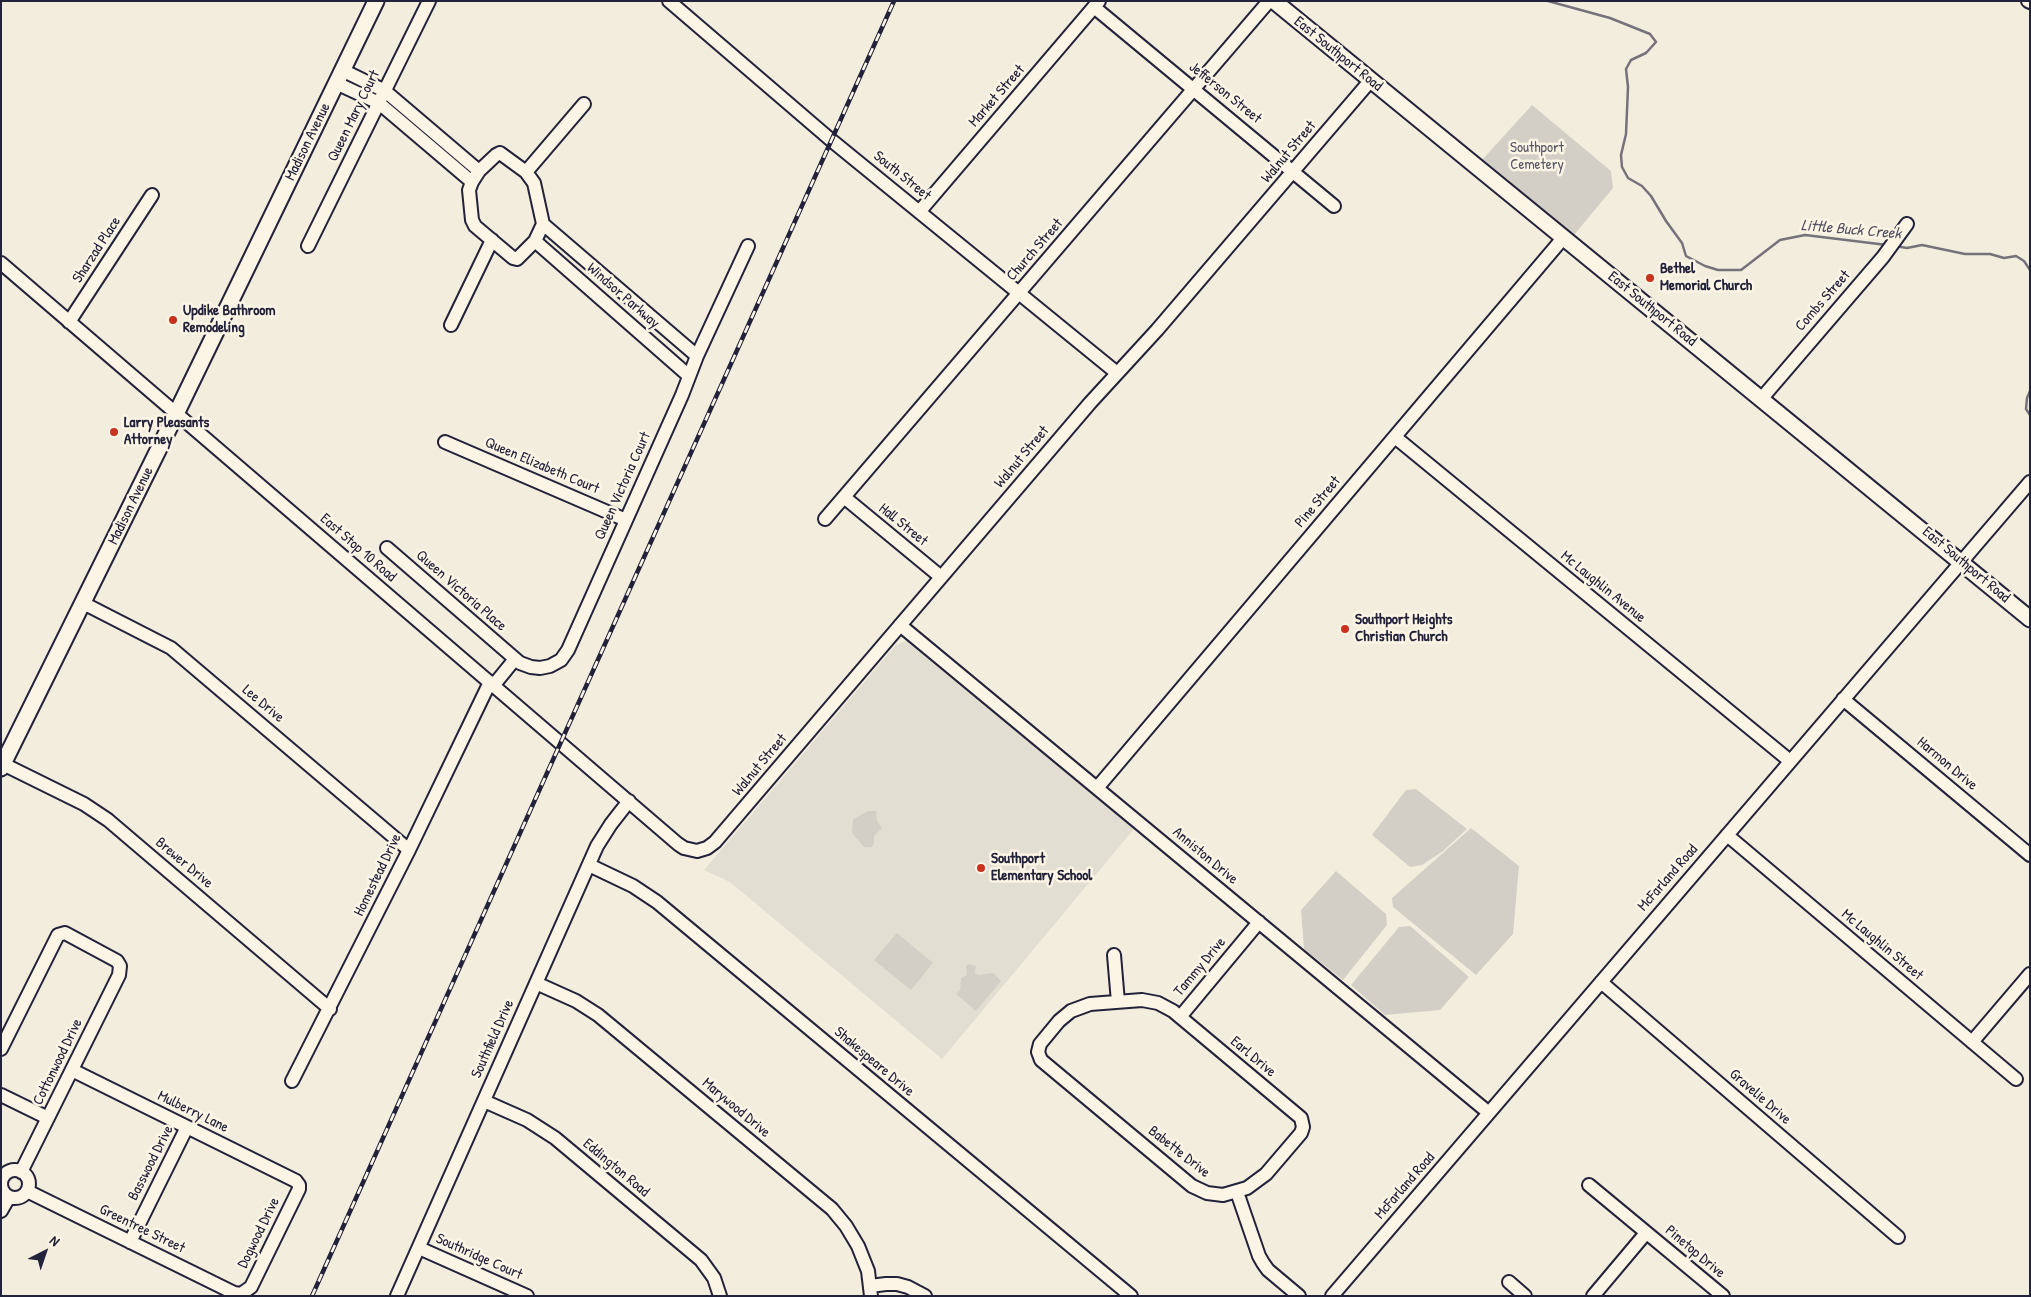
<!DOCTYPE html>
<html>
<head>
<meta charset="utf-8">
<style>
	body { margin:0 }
	#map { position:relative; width:2031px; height:1297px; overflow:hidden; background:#f3edde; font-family:"Patrick Hand",sans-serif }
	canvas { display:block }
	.frame { position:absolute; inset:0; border:2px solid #22223b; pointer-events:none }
	.north { position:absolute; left:20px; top:1227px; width:50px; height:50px; -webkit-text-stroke:4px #fcf5e5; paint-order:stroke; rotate:41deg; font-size:14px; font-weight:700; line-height:20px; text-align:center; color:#22223b }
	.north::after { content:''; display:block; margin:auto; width:18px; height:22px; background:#22223b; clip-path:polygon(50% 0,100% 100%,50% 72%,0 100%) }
</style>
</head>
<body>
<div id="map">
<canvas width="2031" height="1297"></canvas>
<div class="frame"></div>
<div class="north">N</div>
</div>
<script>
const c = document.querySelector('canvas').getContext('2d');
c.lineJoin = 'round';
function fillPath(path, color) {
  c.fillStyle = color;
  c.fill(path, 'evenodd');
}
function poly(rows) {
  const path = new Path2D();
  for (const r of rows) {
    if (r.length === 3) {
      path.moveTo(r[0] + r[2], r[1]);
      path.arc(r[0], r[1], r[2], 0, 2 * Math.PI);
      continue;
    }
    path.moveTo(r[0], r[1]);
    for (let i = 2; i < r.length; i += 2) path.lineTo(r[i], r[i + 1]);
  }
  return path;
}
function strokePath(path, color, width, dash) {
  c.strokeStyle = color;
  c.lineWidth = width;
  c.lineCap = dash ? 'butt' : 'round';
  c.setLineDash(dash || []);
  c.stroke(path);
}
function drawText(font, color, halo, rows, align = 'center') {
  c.font = font + ' "Patrick Hand",sans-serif';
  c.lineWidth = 5;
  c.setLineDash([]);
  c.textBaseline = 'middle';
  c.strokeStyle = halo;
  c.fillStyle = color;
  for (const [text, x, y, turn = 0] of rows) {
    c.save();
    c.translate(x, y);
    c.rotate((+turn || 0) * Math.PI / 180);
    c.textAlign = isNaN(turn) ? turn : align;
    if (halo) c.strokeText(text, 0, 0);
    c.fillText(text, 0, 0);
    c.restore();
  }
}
fillPath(poly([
	[906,641,1134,829,942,1059,730,882,704,870,895,646]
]), '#e3ded2');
fillPath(poly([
	[1532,105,1611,171,1613,188,1574,235,1482,160],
	[1416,789,1467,829,1443,851,1422,865,1410,867,1372,835,1406,790],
	[869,811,876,811,877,821,882,828,874,836,874,843,872,847,864,847,852,833,853,819],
	[1471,828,1519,866,1513,934,1476,975,1393,907,1392,898],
	[1336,871,1386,914,1387,925,1343,980,1304,949,1301,910],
	[1410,926,1469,977,1440,1010,1385,1015,1351,985,1399,927],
	[897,933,933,963,911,990,874,960],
	[969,964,976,966,975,973,978,975,993,973,1001,981,976,1011,956,994,960,990,961,978,967,975,966,967]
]), '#d4cfc6');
strokePath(poly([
	[1548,1,1610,18,1650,34,1656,42,1646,53,1631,60,1626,69,1628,87,1626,134,1621,155,1622,167,1628,178,1642,186,1651,196,1666,221,1682,243,1686,256,1705,266,1718,270,1741,270,1780,240,1805,235,1887,245],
	[1895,246,1907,248,1922,245,1965,254,1990,254,2004,258,2016,256,2024,261,2030,270],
	[2030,391,2027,398,2026,409,2030,415]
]), '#75727b', 2.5);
const minor = poly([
	[669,1,831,140,1117,373],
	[2028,1,2030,2],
	[1094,7,1334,206],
	[342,70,385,91,479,171],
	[336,83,379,103,472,182],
	[500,153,526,172,534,183,543,224,535,241,517,259,513,258,475,226,472,220,469,190,472,182,479,171,496,155,500,153],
	[526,172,584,104],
	[919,212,1099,1],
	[543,224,697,356],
	[535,241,689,376],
	[308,246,429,1],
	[1,263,678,844,684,848,697,851,707,848,715,842,1090,403,1157,330,1371,80],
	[69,322,152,195],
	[451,325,492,240],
	[1762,398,1883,257,1907,224],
	[1395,437,1790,761],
	[445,442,626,520],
	[844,497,941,577],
	[825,519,1269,1],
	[387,548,520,663,531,667,540,668,550,666,561,660,568,650,682,395,697,356,748,246],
	[83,603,171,648,409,850],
	[900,625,1489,1113],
	[493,686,515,659],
	[1843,699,2030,855],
	[3,764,84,804,108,820,330,1009],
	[1097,788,1564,237],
	[1727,835,2016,1079],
	[589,865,633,886,657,902,1131,1296],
	[1114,955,1118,1002],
	[1601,982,1898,1237],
	[536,983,576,1001,598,1015,832,1209,846,1226,858,1246,868,1271,871,1296],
	[1142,1000,1158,1003,1173,1011,1301,1118,1303,1127,1301,1133,1266,1174,1247,1188,1223,1195,1207,1193,1192,1186,1041,1060,1038,1052,1040,1044,1059,1021,1071,1011,1090,1004,1142,1000],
	[1180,1017,1259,922],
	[1972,1042,2030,974],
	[1,1049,58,935,65,933,117,961,120,966,119,975,21,1172],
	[292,1081,409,850,490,682],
	[1,1095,48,1118],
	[484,1101,527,1120,555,1138,701,1260,714,1278,720,1296],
	[15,1184,14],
	[1589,1185,1723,1296],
	[27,1191,234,1293,241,1294,251,1287,299,1189,299,1185,296,1181,72,1070],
	[1237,1192,1259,1256,1263,1263,1268,1270,1299,1296],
	[1,1211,9,1197],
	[130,1242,187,1127],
	[419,1248,527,1296],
	[1509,1282,1525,1296],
	[870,1286,886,1284,897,1284,908,1287,925,1296],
	[397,1296,597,846,611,824,629,801],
	[1332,1296,2030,482],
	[1593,1296,1646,1233]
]);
const major = poly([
	[1274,1,2030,619],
	[1,768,176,414,376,1]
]);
strokePath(minor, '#22223b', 16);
strokePath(major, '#22223b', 19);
strokePath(minor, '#fcf5e5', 12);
strokePath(major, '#fcf5e5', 15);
const rail = poly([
	[312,1296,894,1]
]);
strokePath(rail, '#22223b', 4.5);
strokePath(rail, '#fcf5e5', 2.5, [8]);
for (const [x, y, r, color] of [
	[1650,278,5,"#c8321e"],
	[173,320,5,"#c8321e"],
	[114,432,5,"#c8321e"],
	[1345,629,5,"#c8321e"],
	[981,868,5,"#c8321e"]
]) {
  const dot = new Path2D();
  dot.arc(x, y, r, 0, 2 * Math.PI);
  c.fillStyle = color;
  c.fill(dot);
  strokePath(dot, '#fcf5e5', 2);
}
drawText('15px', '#22223b', '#fcf5e5', [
	["East Southport Road",1338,54,39],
	["Jefferson Street",1225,93,39],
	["Market Street",997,96,-49],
	["Queen Mary Court",354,116,-64],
	["Madison Avenue",308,142,-64],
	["Walnut Street",1289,152,-50],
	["South Street",902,176,39],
	["Sharzad Place",97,250,-57],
	["Church Street",1035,250,-49],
	["Windsor Parkway",623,296,41],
	["Combs Street",1823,301,-49],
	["East Southport Road",1652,309,39],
	["Walnut Street",1022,457,-50],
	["Queen Elizabeth Court",542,466,23],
	["Queen Victoria Court",623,486,-66],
	["Pine Street",1318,502,-50],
	["Madison Avenue",131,506,-64],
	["Hall Street",903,525,39],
	["East Stop 10 Road",358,548,41],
	["East Southport Road",1966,565,40],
	["Mc Laughlin Avenue",1603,587,39],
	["Queen Victoria Place",461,591,41],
	["Lee Drive",263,704,40],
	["Harmon Drive",1947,764,40],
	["Walnut Street",760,765,-50],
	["Anniston Drive",1205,856,40],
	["Brewer Drive",184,863,40],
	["Homestead Drive",378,875,-64],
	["McFarland Road",1668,878,-49],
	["Mc Laughlin Street",1882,945,40],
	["Tammy Drive",1200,967,-50],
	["Southfield Drive",493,1039,-66],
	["Earl Drive",1253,1057,40],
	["Cottonwood Drive",58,1062,-64],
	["Shakespeare Drive",874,1062,40],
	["Gravelie Drive",1760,1097,41],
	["Marywood Drive",736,1108,40],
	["Mulberry Lane",193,1112,26],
	["Babette Drive",1179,1152,38],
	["Basswood Drive",151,1163,-63],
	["Eddington Road",616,1168,40],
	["McFarland Road",1405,1186,-49],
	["Greentree Street",142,1229,26],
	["Dogwood Drive",259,1233,-64],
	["Pinetop Drive",1695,1252,40],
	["Southridge Court",479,1257,24]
]);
drawText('15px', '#575665', '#fcf5e5', [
	["Southport",1537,148],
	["Cemetery",1537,165]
]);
drawText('bold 15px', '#22223b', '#fcf5e5', [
	["Bethel",1660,269],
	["Memorial Church",1660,286],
	["Updike Bathroom",183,311],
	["Remodeling",183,328],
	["Larry Pleasants",124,423],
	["Attorney",124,440],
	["Southport Heights",1355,620],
	["Christian Church",1355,637],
	["Southport",991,859],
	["Elementary School",991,876]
], 'left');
drawText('italic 16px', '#525160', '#fcf5e5', [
	["Little Buck Creek",1851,230,5]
]);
</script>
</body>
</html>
